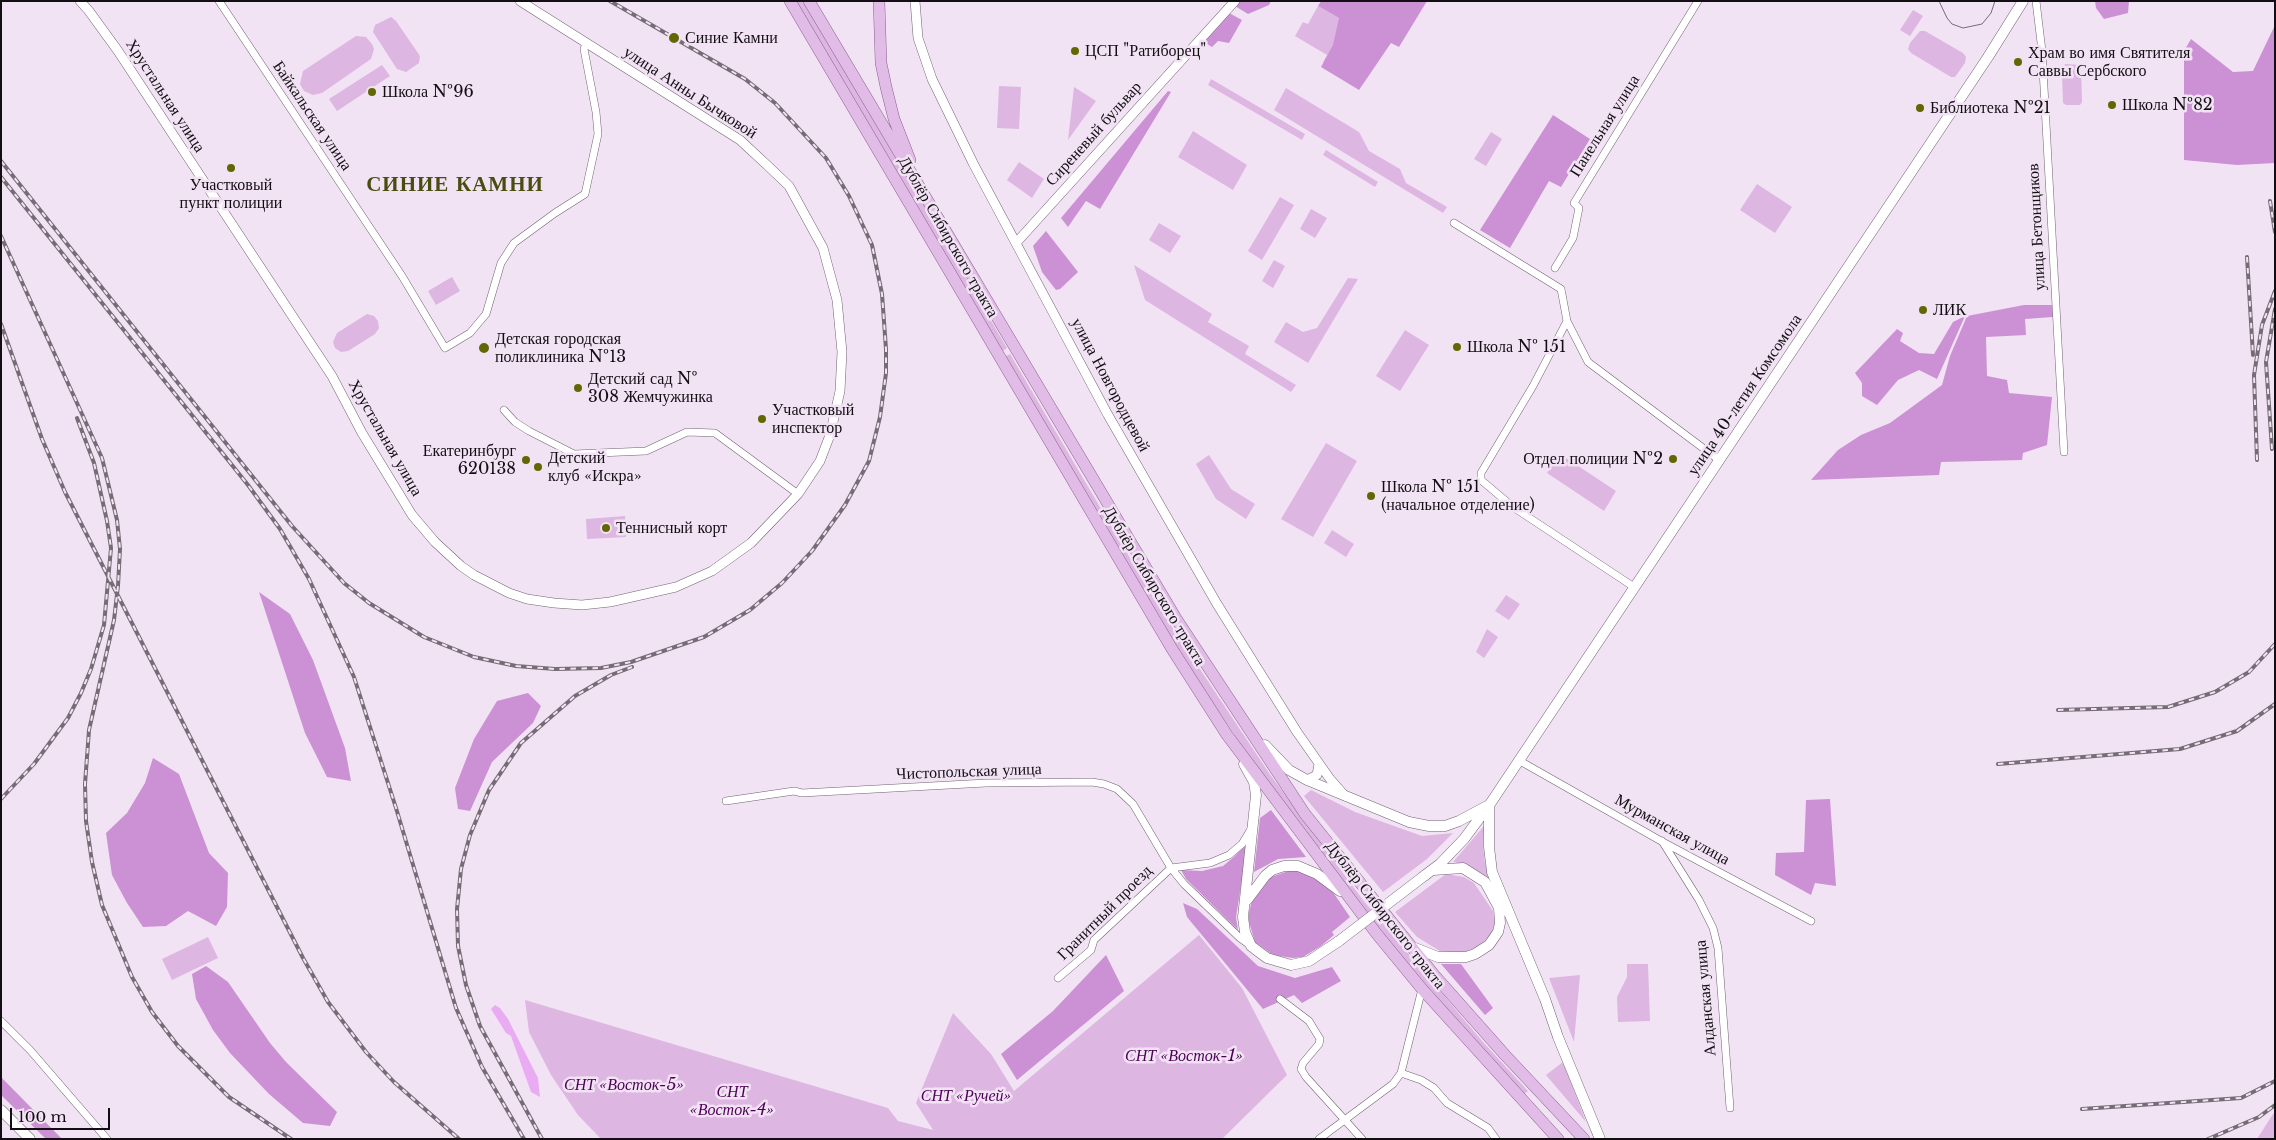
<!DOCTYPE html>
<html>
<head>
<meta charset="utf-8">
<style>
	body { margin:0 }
	#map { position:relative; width:2276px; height:1140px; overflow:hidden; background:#f2e3f4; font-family:"Libre Baskerville",serif }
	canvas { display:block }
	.frame { position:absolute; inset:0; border:2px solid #130e14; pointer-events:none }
	.scale { position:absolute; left:10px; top:1108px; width:100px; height:22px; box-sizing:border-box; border:2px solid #130e14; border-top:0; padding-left:6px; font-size:15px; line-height:18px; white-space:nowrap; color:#130e14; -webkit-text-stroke:4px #f2e3f4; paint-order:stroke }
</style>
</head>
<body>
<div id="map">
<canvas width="2276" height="1140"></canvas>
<div class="frame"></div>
<div class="scale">100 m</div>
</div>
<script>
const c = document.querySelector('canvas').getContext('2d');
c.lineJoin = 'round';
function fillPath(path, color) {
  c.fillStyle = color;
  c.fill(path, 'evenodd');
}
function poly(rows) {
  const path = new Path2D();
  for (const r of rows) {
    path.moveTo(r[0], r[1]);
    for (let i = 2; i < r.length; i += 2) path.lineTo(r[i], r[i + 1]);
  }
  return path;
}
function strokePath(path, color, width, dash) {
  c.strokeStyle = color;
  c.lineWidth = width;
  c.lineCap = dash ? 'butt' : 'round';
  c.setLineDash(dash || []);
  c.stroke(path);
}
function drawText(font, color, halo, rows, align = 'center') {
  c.font = font + ' "Libre Baskerville",serif';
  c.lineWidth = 5;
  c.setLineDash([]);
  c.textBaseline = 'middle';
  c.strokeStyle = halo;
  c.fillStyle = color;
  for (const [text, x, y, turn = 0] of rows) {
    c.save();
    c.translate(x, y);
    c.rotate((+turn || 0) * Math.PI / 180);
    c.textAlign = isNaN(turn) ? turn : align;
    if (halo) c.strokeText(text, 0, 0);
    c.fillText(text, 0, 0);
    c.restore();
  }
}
fillPath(poly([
	[796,1,804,1,894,155,1007,348,1001,352],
	[1318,6,1353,26,1322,64,1327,55,1295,36,1303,22,1308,24],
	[1913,10,1923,16,1910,36,1900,30],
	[391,17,396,21,420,56,419,63,406,72,397,69,373,32,375,25],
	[1920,31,1925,31,1963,53,1966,57,1965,63,1955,77,1951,77,1911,53,1908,49,1910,43],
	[356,36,366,37,372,44,374,49,371,59,322,93,313,95,304,91,300,84,303,71],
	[2065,64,2081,65,2082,102,2080,105,2066,105,2063,103,2062,75],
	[382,65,390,76,337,111,329,99],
	[1211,79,1305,134,1302,140,1208,85],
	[999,86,1021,87,1019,129,997,128],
	[1074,87,1096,101,1068,140],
	[1286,88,1359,132,1369,151,1400,169,1406,183,1447,207,1443,213,1274,110],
	[1193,131,1247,165,1233,190,1178,157],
	[1491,132,1502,139,1486,166,1474,159],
	[1326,150,1378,182,1375,187,1323,155],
	[1019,162,1044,179,1032,198,1007,180],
	[1757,184,1792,207,1775,233,1740,210],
	[1280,197,1294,205,1262,260,1248,251],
	[1311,209,1327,218,1315,238,1300,229],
	[1159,223,1181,236,1170,253,1149,240],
	[1274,260,1285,266,1273,288,1262,281],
	[1134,265,1212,314,1208,322,1249,346,1245,354,1296,385,1291,392,1145,300],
	[452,277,460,291,436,305,428,291],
	[1348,278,1358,279,1308,363,1274,342,1286,322,1303,332,1317,328],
	[367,314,374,316,378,321,379,328,375,334,348,351,341,352,335,348,333,342,337,333],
	[1405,330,1429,345,1400,391,1376,376],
	[1010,354,1160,609,1269,773,1363,900,1483,1042,1528,1091,1523,1095,1399,955,1258,770,1181,655,1004,357],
	[1326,443,1357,461,1313,537,1281,519],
	[1560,454,1616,491,1604,511,1547,473],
	[1209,455,1231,489,1255,504,1246,519,1216,499,1196,464],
	[625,516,626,537,587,539,586,519],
	[1332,530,1354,544,1346,557,1324,543],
	[1506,595,1520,604,1509,620,1495,611],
	[1487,629,1498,637,1484,658,1476,652],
	[1311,790,1355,812,1422,836,1453,833,1427,859,1383,892,1304,796],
	[1484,826,1483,846,1485,864,1497,893,1484,876,1478,872,1462,864,1453,862],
	[1446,874,1464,877,1474,883,1493,911,1495,923,1491,934,1480,946,1462,953,1440,951,1417,937,1395,912],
	[1199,935,1242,988,1287,1075,1222,1139,601,1139,578,1115,551,1075,529,1032,525,1000,888,1108,898,1121,933,1130,916,1103,953,1013,991,1054,1014,1091],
	[208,937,218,958,172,980,162,959],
	[1627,964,1648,964,1650,1021,1618,1022,1617,997,1627,977],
	[1580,975,1574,1042,1549,978],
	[1563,1062,1586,1122,1546,1075],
	[2275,1113,2275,1139,2257,1139,2273,1114]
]), '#ddb6e2');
fillPath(poly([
	[1239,1,1271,1,1269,5,1248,14,1235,6],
	[1321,1,1427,1,1399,47,1391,43,1359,90,1321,67,1333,45,1339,18,1318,6],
	[2095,1,2129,1,2128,13,2104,19,2096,8],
	[1229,13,1242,20,1229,43,1218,41,1212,47,1204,42],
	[2275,25,2275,163,2237,165,2184,160,2184,51,2191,39,2233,72,2253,71],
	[1168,91,1171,92,1100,209,1086,201,1068,227,1061,218],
	[1553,115,1590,139,1561,187,1549,181,1510,248,1480,230],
	[1046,231,1078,272,1060,289,1056,290,1042,272,1033,246],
	[2024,305,2052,305,2053,317,2025,319,2026,335,1986,337,1987,376,2007,380,2009,393,2052,397,2047,445,2023,453,2022,460,1941,462,1939,475,1811,480,1838,450,1861,435,1890,423,1942,385,1950,356,1967,316],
	[1965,316,1937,379,1919,370,1898,380,1877,405,1862,396,1862,383,1855,373,1897,329,1903,333,1900,341,1919,353,1934,354,1953,322],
	[259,592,290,614,313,660,345,748,351,781,327,777,305,733],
	[528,693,541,706,533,723,492,762,470,811,458,809,455,788,474,739,497,701],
	[153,758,179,774,209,853,228,873,227,907,216,926,188,911,166,926,143,927,127,903,112,875,106,833,127,813,145,783],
	[1830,799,1836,886,1815,883,1811,895,1775,875,1776,853,1804,852,1806,800],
	[1271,810,1306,857,1278,859,1254,872,1260,818],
	[1248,842,1236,917,1238,930,1186,879,1181,870,1202,871,1223,866,1235,856],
	[1291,870,1304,872,1326,882,1350,917,1332,932,1334,935,1321,946,1303,957,1293,958,1273,955,1255,942,1249,922,1249,912,1254,894,1271,877],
	[1183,903,1197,909,1258,966,1295,978,1332,967,1341,981,1302,1003,1294,995,1263,1009,1187,917],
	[1106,955,1124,991,1017,1080,1001,1054,1053,1011],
	[1441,964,1461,964,1493,1008,1485,1015],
	[206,966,228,982,270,1043,286,1062,337,1112,330,1126,303,1123,269,1094,230,1053,213,1030,196,999,192,974],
	[1,1077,62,1139,46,1139,1,1095]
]), '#cc90d5');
fillPath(poly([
	[495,1005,500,1008,508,1019,538,1078,540,1097,531,1092,511,1036,506,1033,491,1009]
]), '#e9abf2');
const minor = poly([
	[219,1,402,276,445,348,470,333,486,314,501,263,514,243,555,213,585,194,598,134,596,112,584,49,586,44],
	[2036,1,2042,51,2064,452],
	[1454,223,1561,289,1567,321,1588,362,1719,460],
	[1555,268,1573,238,1579,208,1574,203,1698,1],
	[1567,321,1533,386,1481,473,1481,480,1513,507,1634,587],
	[504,410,515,422,529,431,574,454,646,451,687,432,715,433,798,494],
	[1520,761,1661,841,1811,921],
	[726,801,794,791,802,793,986,783,1092,782,1104,784,1117,789,1133,804,1171,868,1184,884,1240,938,1251,946],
	[1662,841,1699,900,1713,928,1718,948,1730,1108],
	[1171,868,1210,863,1229,855,1242,844,1251,829],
	[1058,978,1091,950,1094,940,1171,868],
	[1280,999,1309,1021,1320,1039,1319,1044,1303,1063,1301,1069,1306,1077,1362,1139],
	[1,1021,30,1050,107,1139],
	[1401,1073,1421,1080,1434,1088,1447,1103,1488,1128,1496,1139],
	[1319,1139,1393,1084,1401,1073,1422,989]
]);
const tertiary = poly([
	[80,1,89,11,118,51,295,320,332,376,362,433,398,492,412,515,435,542,461,566,474,575,509,593,527,599,554,603,582,605,610,602,676,587,712,571,751,543,798,494,820,461,830,435,840,391,842,352,837,300,823,248,789,186,768,166,740,140,520,1],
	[915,1,918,38,932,79,973,163,1108,415,1217,604,1297,732,1330,779,1345,796],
	[1016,243,1235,1],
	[1307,780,1317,775,1319,764]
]);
const secondary = poly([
	[1265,745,1289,770,1307,780,1409,822,1429,826,1445,826,1459,821,1487,806],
	[1244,764,1254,782,1256,795,1243,917,1245,932,1251,946,1267,958,1291,965,1309,961,1339,941],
	[1489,806,1489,847,1492,872,1545,999,1558,1037,1600,1139],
	[1424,876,1440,864,1464,839,1490,804,1988,57,2023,1],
	[1247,900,1265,876,1272,870,1284,866,1298,866,1317,874,1340,891],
	[1410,946,1438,957,1466,957,1475,954,1489,945,1498,932,1500,923,1499,908,1485,882,1463,868,1433,870],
	[1,1110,30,1139]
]);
const primary = poly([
	[790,1,1172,649,1227,735,1376,933,1422,989,1558,1139],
	[809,1,1177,620,1305,814,1435,976,1505,1055,1584,1139],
	[879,1,881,63,886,87,894,119,910,160]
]);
strokePath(minor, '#6f6271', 8);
strokePath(tertiary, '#6f6271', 10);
strokePath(secondary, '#6f6271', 11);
strokePath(primary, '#8c6292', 12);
strokePath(minor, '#fff', 7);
strokePath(tertiary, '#fff', 9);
strokePath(secondary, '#fff', 10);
strokePath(primary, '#e1bce6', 11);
strokePath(poly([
	[1939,1,1947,18,1952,24,1963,28,1982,24,1991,13,1995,1]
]), '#756c76', 1);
const rail = poly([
	[1,161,292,526,344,583,369,603,424,637,474,657,516,666,555,669,601,668,631,662,704,637,750,610,782,583,812,551,845,505,869,461,880,417,886,373,886,349,882,294,872,245,849,196,826,158,775,103,745,79,610,1],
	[1,177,248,485,280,529,309,579,354,677,396,808,456,1008,482,1067,524,1139],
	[2270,201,2275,232],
	[1,236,102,458,117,520,120,549,118,586,114,620,89,730,85,784,86,821,92,862,102,905,132,977,152,1012,178,1046,229,1097,291,1139],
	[2247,257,2253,355],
	[1,324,42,439,65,492,303,958,328,1002,366,1052,394,1082,459,1139],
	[2272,449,2266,362,2275,309],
	[2257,460,2254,375,2262,325,2275,291],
	[2058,710,2168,707,2215,692,2249,672,2275,644],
	[1998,764,2180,749,2237,731,2275,704],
	[1,799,34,764,68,718,81,693,91,669,104,625,111,548,107,521,94,463,77,418],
	[2082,1109,2241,1098,2275,1081],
	[542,1139,480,1026,466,985,458,946,457,909,461,869,470,835,489,790,521,743,575,696,611,675,632,667],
	[2208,1139,2259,1117,2275,1105]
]);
strokePath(rail, '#756c76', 4);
strokePath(rail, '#f2e3f4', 2, [5.5]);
const secondaryBridge = poly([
	[1339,941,1424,876]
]);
strokePath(secondaryBridge, '#6f6271', 11, []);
strokePath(secondaryBridge, '#fff', 10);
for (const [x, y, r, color] of [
	[674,38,6,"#626603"],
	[1075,51,5,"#626603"],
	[2018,62,5,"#626603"],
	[372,92,5,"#626603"],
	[2112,105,5,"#626603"],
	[1920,108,5,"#626603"],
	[231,168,5,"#626603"],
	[1923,310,5,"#626603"],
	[1457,347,5,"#626603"],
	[484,348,6,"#626603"],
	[578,388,5,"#626603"],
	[762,419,5,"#626603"],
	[1673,459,5,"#626603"],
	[526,460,5,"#626603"],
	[538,467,5,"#626603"],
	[1371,496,5,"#626603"],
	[606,528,5,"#626603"]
]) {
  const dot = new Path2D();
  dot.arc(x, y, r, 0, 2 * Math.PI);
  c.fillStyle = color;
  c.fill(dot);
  strokePath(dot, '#f2e3f4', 2);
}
drawText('16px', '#130e14', '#f2e3f4', [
	["Синие Камни",685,38],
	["ЦСП \"Ратиборец\"",1085,51],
	["Храм во имя Святителя",2028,53],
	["Саввы Сербского",2028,71],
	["Школа №96",382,92],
	["Школа №82",2122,105],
	["Библиотека №21",1930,108],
	["Участковый",231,185,"center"],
	["пункт полиции",231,203,"center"],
	["ЛИК",1933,310],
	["Детская городская",495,339],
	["поликлиника №13",495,357],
	["Школа № 151",1467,347],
	["Детский сад №",588,379],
	["308 Жемчужинка",588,397],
	["Участковый",772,410],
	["инспектор",772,428],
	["Екатеринбург",516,451,"right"],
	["620138",516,469,"right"],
	["Детский",548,458],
	["клуб «Искра»",548,476],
	["Отдел полиции №2",1663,459,"right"],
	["Школа № 151",1381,487],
	["(начальное отделение)",1381,505],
	["Теннисный корт",616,528]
], 'left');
drawText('16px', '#130e14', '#f2e3f4', [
	["улица Анны Бычковой",690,93,33],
	["Хрустальная улица",165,96,57],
	["Байкальская улица",312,116,56],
	["Панельная улица",1605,126,-58],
	["Сиреневый бульвар",1094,134,-48],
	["улица Бетонщиков",2037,227,-93],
	["Дублёр Сибирского тракта",948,237,60],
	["улица Новгородцевой",1110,385,62],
	["улица 40-летия Комсомола",1745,395,-56],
	["Хрустальная улица",385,438,60],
	["Дублёр Сибирского тракта",1154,586,59],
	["Чистопольская улица",969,772,-2],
	["Мурманская улица",1672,830,29],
	["Гранитный проезд",1105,913,-45],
	["Дублёр Сибирского тракта",1385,915,52],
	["Алданская улица",1706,998,-95]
]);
drawText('italic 16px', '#4e0059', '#f2e3f4', [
	["СНТ «Восток-1»",1184,1056],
	["СНТ «Восток-5»",624,1085],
	["СНТ",732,1092],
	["«Восток-4»",732,1110],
	["СНТ «Ручей»",966,1096]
]);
c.letterSpacing = '1px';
drawText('bold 21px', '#4a4d10', '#f2e3f4', [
	["СИНИЕ КАМНИ",455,185]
]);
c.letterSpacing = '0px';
</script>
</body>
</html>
